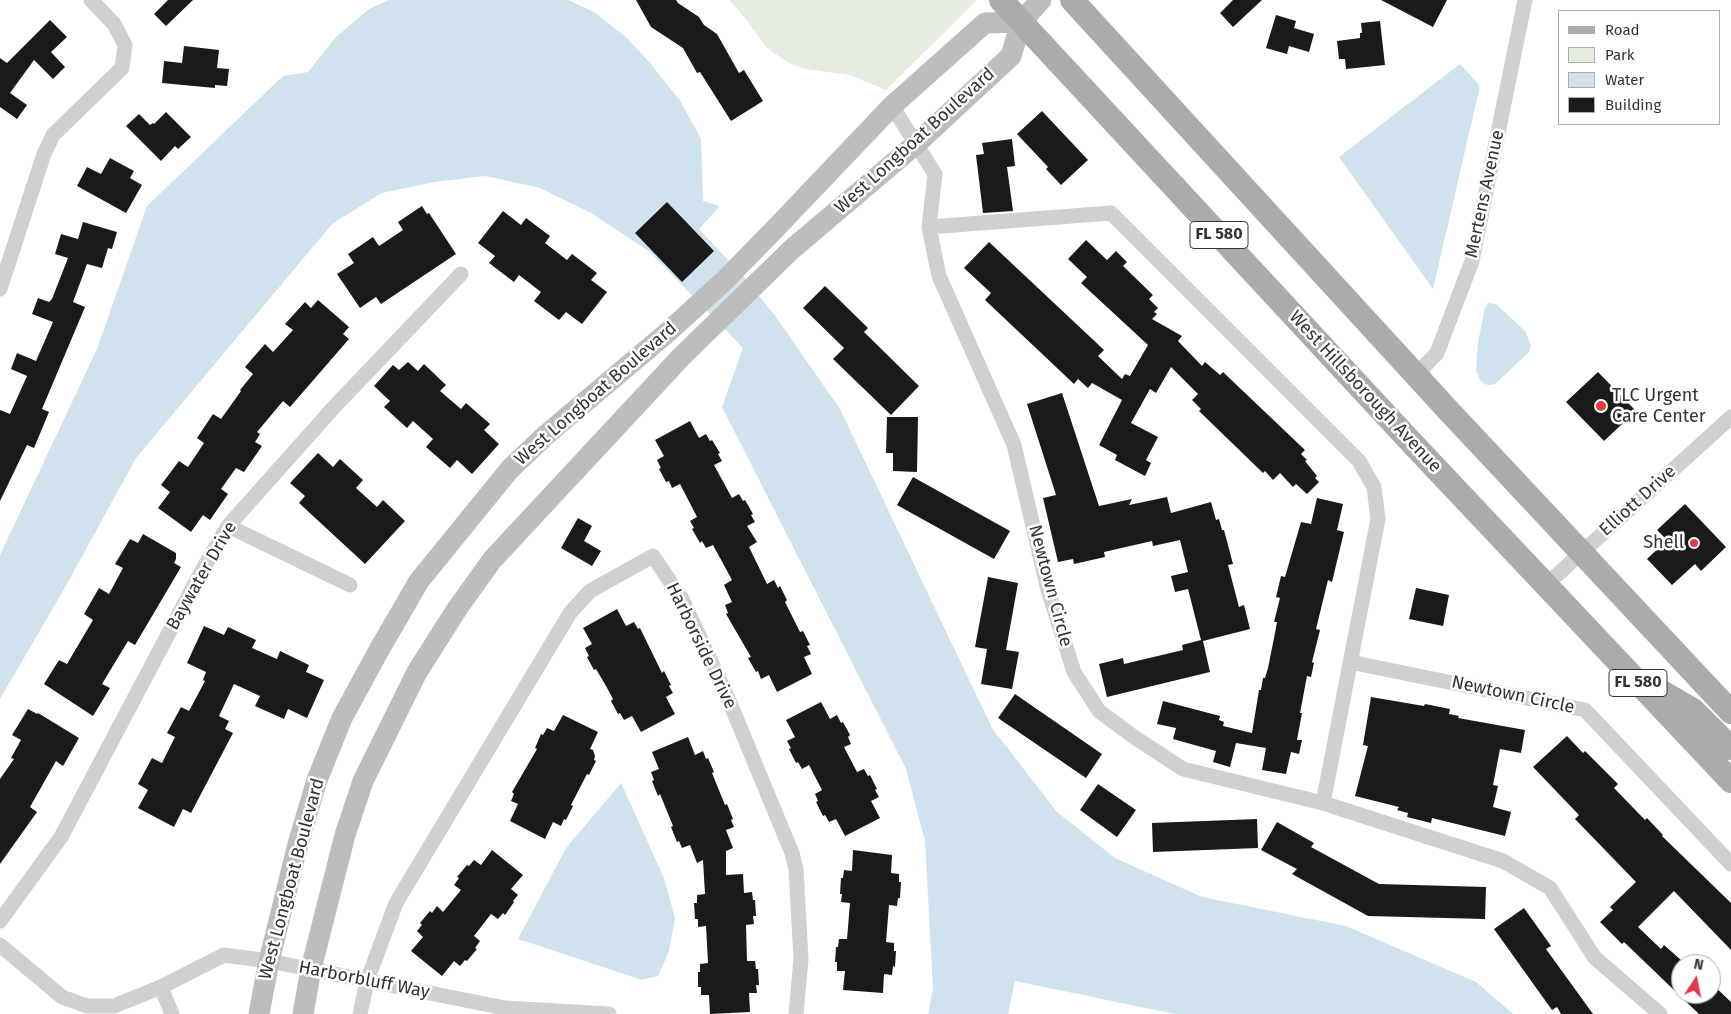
<!DOCTYPE html>
<html>
<head>
<meta charset="utf-8">
<style>
	body { margin:0 }
	#map { position:relative; width:1731px; height:1014px; overflow:hidden; background:#fff; font-family:"Fira Sans",sans-serif }
	canvas { display:block }
	.legend { position:absolute; left:1558px; top:10px; width:162px; height:115px; box-sizing:border-box; background:#fff; border:1px solid #adadad; margin:0; padding:6px 9px; list-style:none; font-size:15px; color:#333 }
	.legend li { display:flex; align-items:center; gap:10px; height:25px }
	.legend b { width:25px; border:1px solid #adadad }
	.north { position:absolute; left:1671px; top:954px; width:50px; height:50px; box-sizing:border-box; background:#fff; border:1px solid #adadad; border-radius:50%; rotate:11deg; font-size:14px; font-weight:700; line-height:20px; text-align:center; color:#333 }
	.north::after { content:''; display:block; margin:auto; width:18px; height:22px; background:#e63946; clip-path:polygon(50% 0,100% 100%,50% 72%,0 100%) }
</style>
</head>
<body>
<div id="map">
<canvas width="1731" height="1014"></canvas>
<ul class="legend">
<li><b style="height:6px;background:#ababab"></b>Road</li>
<li><b style="height:14px;background:#e6ecdf"></b>Park</li>
<li><b style="height:14px;background:#cfe2ee"></b>Water</li>
<li><b style="height:14px;background:#1a1a1a"></b>Building</li>
</ul>
<div class="north">N</div>
</div>
<script>
const c = document.querySelector('canvas').getContext('2d');
c.lineJoin = 'round';
function fillPath(path, color) {
  c.fillStyle = color;
  c.fill(path, 'evenodd');
}
function poly(rows) {
  const path = new Path2D();
  for (const r of rows) {
    path.moveTo(r[0], r[1]);
    for (let i = 2; i < r.length; i += 2) path.lineTo(r[i], r[i + 1]);
  }
  return path;
}
function strokePath(path, color, width, dash) {
  c.strokeStyle = color;
  c.lineWidth = width;
  c.lineCap = dash ? 'butt' : 'round';
  c.setLineDash(dash || []);
  c.stroke(path);
}
function drawText(font, color, halo, rows, align = 'center') {
  c.font = font + ' "Fira Sans",sans-serif';
  c.lineWidth = 5;
  c.setLineDash([]);
  c.textBaseline = 'middle';
  c.strokeStyle = halo;
  c.fillStyle = color;
  for (const [text, x, y, turn = 0] of rows) {
    c.save();
    c.translate(x, y);
    c.rotate((+turn || 0) * Math.PI / 180);
    c.textAlign = isNaN(turn) ? turn : align;
    if (halo) c.strokeText(text, 0, 0);
    c.fillText(text, 0, 0);
    c.restore();
  }
}
fillPath(poly([
	[729,0,976,0,976,1,886,90,850,75,805,69,789,63,767,48,745,18]
]), '#e6ecdf');
fillPath(poly([
	[389,0,568,0,594,12,627,38,650,63,681,102,701,139,703,201,720,206,699,229,744,277,776,317,840,409,992,728,1057,812,1115,858,1202,897,1346,926,1476,982,1513,1014,1175,1014,1015,981,1008,1014,928,1014,933,988,925,841,906,769,722,407,743,348,650,252,591,213,540,188,485,176,434,182,382,193,333,223,136,458,63,591,0,699,0,555,97,349,147,206,283,76,308,72,335,38,369,9],
	[1460,64,1480,86,1433,289,1339,157],
	[1488,303,1496,304,1526,332,1531,346,1529,352,1495,384,1490,385,1484,384,1480,380,1476,371,1478,342,1485,308],
	[621,783,664,878,675,918,669,951,658,976,642,980,518,939,566,848]
]), '#cfe2ee');
fillPath(poly([
	[168,0,193,0,166,26,154,14],
	[636,0,676,0,678,3,699,17,704,25,717,34,739,73,744,70,763,101,731,121,700,72,697,73,683,48,651,27],
	[1233,0,1262,0,1233,27,1220,13],
	[1381,0,1447,0,1433,27],
	[1276,15,1296,21,1294,28,1314,34,1309,52,1289,46,1287,54,1266,48],
	[50,20,67,37,51,52,65,67,53,79,34,60,10,93,27,105,17,119,0,107,0,58,7,63],
	[1380,21,1385,65,1346,69,1345,59,1339,59,1337,41,1360,38,1360,33,1362,33,1361,23],
	[184,46,219,50,217,68,229,69,227,86,215,85,215,88,162,83,164,61,182,63],
	[1042,111,1088,160,1061,185,1046,169,1048,167,1017,134],
	[166,112,191,137,178,149,175,146,161,161,126,126,139,114,150,125,153,123,154,124],
	[1012,139,1015,166,1007,167,1013,211,983,213,976,155,984,154,982,143],
	[110,158,134,171,130,178,142,185,126,213,77,186,87,167,101,174],
	[667,202,714,251,682,282,635,233],
	[422,206,427,214,429,213,456,254,381,304,376,297,360,308,337,274,354,263,348,254,373,237,379,246,403,230,398,222],
	[503,211,521,225,526,218,550,236,545,243,567,260,572,254,597,273,591,280,607,292,582,324,566,312,559,320,534,301,541,292,519,275,514,282,489,263,495,256,478,243],
	[83,222,117,232,112,249,108,248,102,268,87,264,73,302,85,307,42,409,49,412,34,448,27,445,0,501,0,410,10,414,27,376,11,369,17,353,36,361,53,322,32,314,38,298,49,302,52,299,68,258,55,254,61,234,78,239],
	[1086,240,1107,260,1116,251,1127,262,1123,266,1153,295,1149,299,1158,308,1154,312,1157,314,1152,319,1182,336,1178,341,1202,366,1205,362,1220,375,1223,372,1305,450,1301,454,1307,460,1305,461,1317,476,1315,478,1319,482,1307,494,1296,484,1293,487,1280,473,1273,480,1265,471,1263,473,1199,411,1201,409,1192,400,1198,394,1171,367,1156,393,1150,389,1131,423,1158,437,1146,460,1151,463,1145,476,1115,460,1117,455,1099,445,1122,400,1092,383,1088,388,1078,379,1074,384,985,300,991,293,964,268,989,242,1104,350,1098,356,1122,379,1125,374,1130,376,1148,345,1081,283,1087,277,1068,259],
	[825,286,868,328,864,332,919,386,891,415,833,359,844,348,803,308],
	[318,300,349,327,343,334,349,339,290,407,283,401,257,432,260,434,255,442,262,446,244,472,236,468,221,489,228,494,210,520,203,515,191,532,158,508,170,492,161,485,179,461,188,467,204,443,197,438,213,414,221,419,241,391,240,390,253,374,245,367,265,344,273,352,293,330,285,324,305,302,311,308],
	[408,362,418,371,424,364,446,385,440,391,461,409,466,403,490,424,484,430,499,444,472,474,457,460,450,468,426,447,433,439,413,421,407,428,384,407,390,401,374,386,393,365,399,370],
	[1598,372,1636,411,1604,441,1566,402],
	[1062,393,1099,506,1132,499,1129,505,1167,497,1171,513,1211,502,1216,520,1219,519,1222,530,1224,530,1233,564,1228,565,1239,607,1244,605,1250,629,1203,641,1210,672,1107,697,1099,664,1123,658,1124,664,1183,650,1182,645,1201,640,1188,589,1175,592,1171,576,1188,572,1180,540,1153,546,1152,541,1104,552,1105,557,1074,564,1073,559,1058,562,1043,498,1056,495,1027,404],
	[887,417,918,417,917,472,893,471,893,453,886,453],
	[690,421,699,438,706,434,710,441,712,440,720,453,718,454,722,461,714,465,732,498,739,494,743,501,745,500,753,514,751,515,755,522,747,526,757,542,749,547,767,584,774,580,778,588,780,586,787,600,785,602,800,632,803,631,810,645,807,646,811,654,804,657,812,674,777,692,769,675,761,679,758,671,756,672,748,658,751,657,726,614,728,613,725,605,732,602,724,585,732,580,713,545,706,548,702,541,700,543,692,529,694,528,690,521,697,517,680,484,672,488,669,481,666,482,659,469,661,468,657,460,664,456,655,440],
	[318,453,333,467,340,459,363,480,356,488,377,507,383,500,405,521,365,564,299,503,305,496,290,483],
	[913,477,1010,531,994,559,897,505],
	[1317,498,1343,504,1337,530,1344,532,1332,582,1328,580,1316,629,1320,630,1312,662,1314,663,1311,677,1307,676,1300,713,1302,713,1297,740,1302,740,1299,754,1291,752,1286,774,1262,770,1266,748,1236,743,1230,767,1213,762,1216,751,1173,739,1176,728,1157,724,1163,701,1220,716,1219,720,1224,722,1223,726,1252,733,1259,690,1261,690,1263,678,1265,678,1268,668,1275,633,1277,622,1274,622,1280,598,1276,597,1281,576,1285,577,1301,522,1311,524],
	[1685,504,1726,547,1701,571,1695,564,1672,585,1647,559,1667,540,1657,530],
	[578,518,592,526,584,541,601,551,592,566,561,548],
	[143,534,176,553,176,559,174,563,181,567,135,645,128,641,102,684,110,688,93,716,44,684,59,660,67,664,93,620,84,614,99,588,109,594,123,568,115,564,130,539,138,543],
	[988,577,1018,583,1006,650,1019,652,1012,689,981,684,987,649,975,647],
	[1416,588,1449,595,1443,626,1409,619],
	[617,609,626,626,634,622,638,629,640,628,662,673,664,671,671,685,669,686,673,693,666,697,675,714,641,732,632,716,624,720,620,713,618,714,611,701,613,699,606,686,596,669,594,670,587,657,589,656,585,648,592,644,583,628],
	[204,626,224,635,228,627,256,640,252,648,277,659,280,651,309,665,306,672,324,680,307,718,288,709,284,719,255,706,260,696,234,684,219,716,229,721,225,729,233,733,191,813,183,809,174,827,138,808,148,790,138,784,152,758,162,763,175,737,167,733,181,707,189,711,205,681,203,680,206,672,187,663],
	[1015,694,1102,754,1086,778,998,718],
	[1371,697,1424,706,1425,704,1450,709,1449,714,1459,716,1458,718,1525,730,1521,753,1500,749,1493,785,1498,786,1493,807,1511,812,1505,836,1432,818,1431,823,1407,817,1408,813,1397,810,1399,807,1355,796,1368,746,1363,745],
	[821,702,830,719,837,715,841,723,843,722,850,735,848,737,851,744,844,747,857,772,864,769,868,776,870,775,877,789,875,790,879,797,871,801,880,818,845,836,836,819,829,822,825,815,823,816,816,802,818,801,815,794,822,790,809,765,802,769,798,762,796,763,789,749,791,748,787,741,795,737,786,720],
	[28,709,37,714,38,713,79,738,63,766,56,761,30,807,37,812,0,864,0,779,14,759,11,758,21,740,12,735],
	[563,715,598,732,590,749,593,750,595,756,594,760,596,761,589,775,587,774,571,805,573,806,566,820,564,819,561,826,553,822,545,839,510,821,518,804,511,801,514,794,512,792,537,749,535,748,541,734,543,735,547,728,554,731],
	[1567,736,1583,753,1585,751,1618,784,1614,788,1645,820,1647,818,1663,835,1662,836,1731,903,1731,950,1674,891,1638,927,1661,949,1664,945,1681,960,1681,994,1711,994,1711,983,1731,1002,1731,1014,1699,1014,1624,942,1622,944,1600,922,1613,910,1610,907,1636,882,1575,819,1579,815,1533,767],
	[688,737,695,755,703,751,706,759,708,758,714,772,712,773,725,805,727,804,733,819,731,820,734,827,726,830,733,848,726,851,726,875,743,874,744,893,752,892,753,900,755,900,756,916,753,916,754,924,746,925,747,961,755,961,756,969,758,969,759,985,756,985,757,993,749,993,750,1012,710,1014,709,995,701,995,701,987,698,987,698,972,700,972,700,964,708,963,706,926,698,927,698,919,695,919,694,903,697,903,697,895,705,894,703,860,697,863,690,845,682,848,679,841,677,842,671,827,673,826,660,794,658,796,652,781,654,780,651,772,659,769,652,752],
	[1098,784,1136,810,1117,837,1080,810],
	[1257,819,1258,848,1153,852,1152,823],
	[1277,822,1314,843,1311,847,1379,884,1486,887,1485,919,1368,916,1292,874,1297,869,1261,850],
	[492,850,523,875,511,889,518,895,513,901,514,902,505,915,503,913,498,919,491,914,474,936,480,941,475,948,477,949,467,961,465,960,460,966,454,961,442,976,411,951,423,937,417,931,422,925,420,923,430,911,432,913,437,906,443,912,461,890,454,885,459,878,457,877,467,865,469,866,474,860,481,865],
	[853,850,892,855,891,873,899,874,899,882,901,882,900,898,898,898,897,906,889,905,886,942,894,943,894,951,896,951,895,967,893,966,892,975,884,974,883,993,843,990,845,971,837,971,837,962,835,962,836,947,838,947,839,939,847,939,850,903,841,902,842,894,840,894,841,878,843,878,844,870,852,871],
	[1524,908,1551,946,1546,949,1593,1014,1561,1014,1557,1007,1552,1010,1494,929]
]), '#1a1a1a');
strokePath(poly([
	[892,106,935,174,929,227,1111,213,1359,461,1374,487,1378,519,1323,803],
	[929,227,939,276,1014,445,1048,590,1074,672,1099,711,1134,737,1183,769,1323,803,1503,861,1550,888,1595,958,1660,1014],
	[0,289,44,154,53,135,122,68,125,45,114,24,91,0],
	[1416,375,1437,353,1472,261,1525,0],
	[228,526,350,585],
	[1546,585,1731,417],
	[1350,662,1585,710,1731,864],
	[0,921,61,837,200,574,228,526,335,406,461,274],
	[0,945,62,997,87,1006,114,1006,161,987,224,955,269,961,505,1008,609,1014],
	[161,987,172,1014],
	[360,1014,367,981,396,903,570,613,590,591,653,556,682,599,730,703,792,853,796,869,801,959,796,1014]
]), '#d0d0d0', 15);
strokePath(poly([
	[259,1014,269,961,298,844,317,780,342,718,379,650,419,581,510,469,547,434,668,332,725,280,773,231,892,106,985,23,1021,22],
	[303,1014,311,969,345,835,363,781,417,672,457,609,492,560,682,356,791,250,916,144,1011,56,1021,22,1041,0]
]), '#bdbdbd', 21);
strokePath(poly([
	[1001,0,1411,442,1731,781],
	[1072,0,1447,409,1731,712],
	[1652,686,1693,710,1731,748]
]), '#ababab', 24);
for (const [x, y, r, color] of [
	[1601,406,6,"#e63946"],
	[1694,543,5,"#e63946"]
]) {
  const dot = new Path2D();
  dot.arc(x, y, r, 0, 2 * Math.PI);
  c.fillStyle = color;
  c.fill(dot);
  strokePath(dot, '#fff', 2);
}
for (const [x, y, w] of [
	[1219,235,58],
	[1638,683,58]
]) {
  const box = new Path2D();
  box.roundRect(x - w / 2, y - 13.5, w, 27, 4);
  c.fillStyle = '#fff';
  c.fill(box);
  strokePath(box, '#333', 1);
}
drawText('bold 16px', '#333', null, [
	["FL 580",1219,235],
	["FL 580",1638,683]
]);
drawText('18px', '#333', '#fff', [
	["West Longboat Boulevard",915,141,-42],
	["Mertens Avenue",1485,194,-78],
	["West Hillsborough Avenue",1365,392,47],
	["West Longboat Boulevard",596,394,-41],
	["Elliott Drive",1638,501,-42],
	["Baywater Drive",202,576,-60],
	["Newtown Circle",1050,586,75],
	["Harborside Drive",701,646,64],
	["Newtown Circle",1513,695,12],
	["West Longboat Boulevard",292,879,-75],
	["Harborbluff Way",364,980,11]
]);
drawText('18px', '#333', '#fff', [
	["TLC Urgent",1612,396],
	["Care Center",1612,417],
	["Shell",1684,543,"right"]
], 'left');
</script>
</body>
</html>
